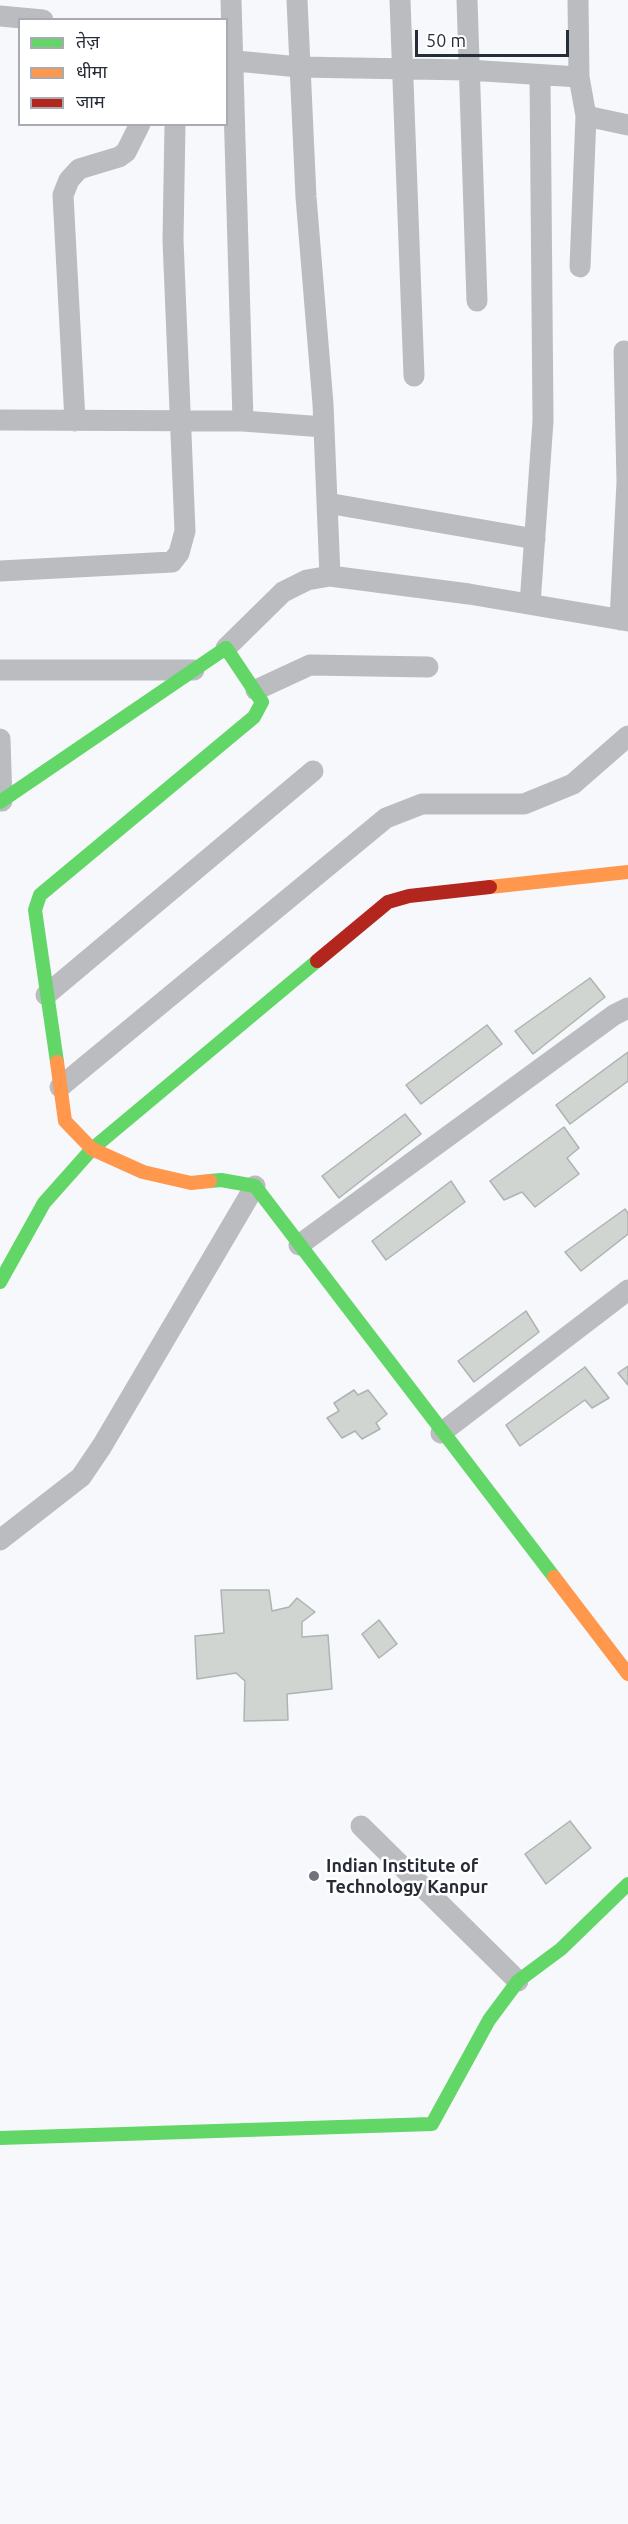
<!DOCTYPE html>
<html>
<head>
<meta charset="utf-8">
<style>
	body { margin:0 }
	#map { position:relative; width:628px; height:2524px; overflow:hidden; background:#f6f8fc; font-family:Ubuntu,"Noto Sans Devanagari",sans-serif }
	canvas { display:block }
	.legend { position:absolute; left:18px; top:18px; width:210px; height:108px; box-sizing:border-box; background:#fff; border:2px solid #a8abaf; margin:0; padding:8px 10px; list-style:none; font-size:18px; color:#262c38 }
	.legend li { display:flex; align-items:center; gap:12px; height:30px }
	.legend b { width:30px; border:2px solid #a8abaf }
	.scale { position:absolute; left:415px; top:30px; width:154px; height:27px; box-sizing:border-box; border:3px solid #262c38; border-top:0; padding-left:8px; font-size:18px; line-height:21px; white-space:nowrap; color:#262c38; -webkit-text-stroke:4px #fff; paint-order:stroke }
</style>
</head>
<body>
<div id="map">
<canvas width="628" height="2524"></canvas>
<ul class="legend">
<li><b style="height:8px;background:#63d668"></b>तेज़</li>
<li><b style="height:8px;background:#ff974d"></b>धीमा</li>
<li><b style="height:8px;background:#b3261e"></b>जाम</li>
</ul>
<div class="scale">50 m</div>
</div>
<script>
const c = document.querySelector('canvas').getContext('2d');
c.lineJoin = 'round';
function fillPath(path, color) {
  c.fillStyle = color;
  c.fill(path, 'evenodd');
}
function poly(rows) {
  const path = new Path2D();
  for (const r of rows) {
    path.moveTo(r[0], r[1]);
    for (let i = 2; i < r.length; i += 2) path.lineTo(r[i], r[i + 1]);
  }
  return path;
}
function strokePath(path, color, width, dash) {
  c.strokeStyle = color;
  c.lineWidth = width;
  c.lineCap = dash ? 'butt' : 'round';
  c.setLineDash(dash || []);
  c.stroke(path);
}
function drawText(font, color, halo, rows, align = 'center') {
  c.font = font + ' Ubuntu,sans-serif';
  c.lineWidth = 5;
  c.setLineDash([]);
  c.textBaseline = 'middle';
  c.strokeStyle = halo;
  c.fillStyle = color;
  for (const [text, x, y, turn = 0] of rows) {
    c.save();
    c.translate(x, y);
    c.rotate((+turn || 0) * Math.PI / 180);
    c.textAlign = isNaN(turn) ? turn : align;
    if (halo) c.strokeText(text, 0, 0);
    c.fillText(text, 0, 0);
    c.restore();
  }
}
const building = poly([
	[590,978,605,997,533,1054,515,1031,590,978],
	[487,1025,502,1044,421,1104,406,1085,487,1025],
	[628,1052,628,1081,570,1124,556,1105,628,1052],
	[405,1114,421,1134,339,1198,322,1176,405,1114],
	[564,1127,579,1148,567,1158,579,1174,535,1207,522,1192,504,1200,490,1181,564,1127],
	[451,1181,465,1202,386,1260,372,1241,451,1181],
	[625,1209,628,1213,628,1234,581,1271,565,1252,625,1209],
	[526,1311,539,1332,474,1382,458,1361,526,1311],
	[628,1366,628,1385,618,1373,628,1366],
	[585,1367,609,1398,592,1408,585,1400,520,1446,506,1425,585,1367],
	[354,1390,358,1395,368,1390,387,1414,376,1423,380,1429,362,1439,355,1431,342,1438,327,1418,339,1411,334,1403,354,1390],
	[221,1590,269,1590,272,1611,289,1607,297,1598,315,1612,302,1622,302,1637,328,1635,332,1689,287,1694,288,1720,244,1721,245,1681,236,1673,197,1679,195,1636,224,1633,221,1590],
	[379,1620,397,1644,379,1658,362,1634,379,1620],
	[570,1821,591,1848,546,1884,525,1854,570,1821]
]);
fillPath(building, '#d0d5d2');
strokePath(building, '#aeb4b1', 1.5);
strokePath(poly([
	[231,0,243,421],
	[297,0,306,197,323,404,330,576],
	[400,0,414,376],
	[467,0,477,301],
	[578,0,579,77,586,116,580,267],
	[0,16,43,20],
	[226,60,299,67,468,70,579,77],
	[586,116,628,125],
	[0,420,243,421,324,427],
	[75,421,63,195,69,180,79,169,119,157,126,152,140,124],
	[327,503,535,539],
	[0,571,172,562,179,553,185,531,173,240,175,124],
	[530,604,543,421,540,75],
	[620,620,627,482,624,351],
	[226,648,283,592,307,580,330,576,469,594,628,621],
	[0,670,194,670],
	[256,690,310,665,428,667],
	[0,739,2,801],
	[46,995,313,771],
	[60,1087,386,818,422,804,524,804,573,784,628,736],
	[299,1245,614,1015,628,1008],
	[441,1433,628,1290],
	[0,1540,81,1477,102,1446,255,1186],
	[361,1826,518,1981]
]), '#babcc0', 21);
strokePath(poly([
	[0,802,226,648,262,702,254,717,40,895,35,910,57,1062],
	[210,1181,221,1180,255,1186,554,1577],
	[0,1282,44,1203,92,1149,317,961],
	[0,2138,432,2124,489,2020,518,1981,561,1949,628,1884]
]), '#63d668', 14);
strokePath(poly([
	[490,887,628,872],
	[57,1062,65,1121,92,1149,143,1172,191,1183,210,1181],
	[554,1577,628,1674]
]), '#ff974d', 14);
strokePath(poly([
	[317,961,388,902,409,896,490,887]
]), '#b3261e', 14);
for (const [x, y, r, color] of [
	[314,1876,6,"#6f737d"]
]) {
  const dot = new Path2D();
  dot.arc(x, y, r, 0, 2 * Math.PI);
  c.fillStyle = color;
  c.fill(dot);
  strokePath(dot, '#fff', 2);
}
drawText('bold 18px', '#262c38', '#fff', [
	["Indian Institute of",326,1866],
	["Technology Kanpur",326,1887]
], 'left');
</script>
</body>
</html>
